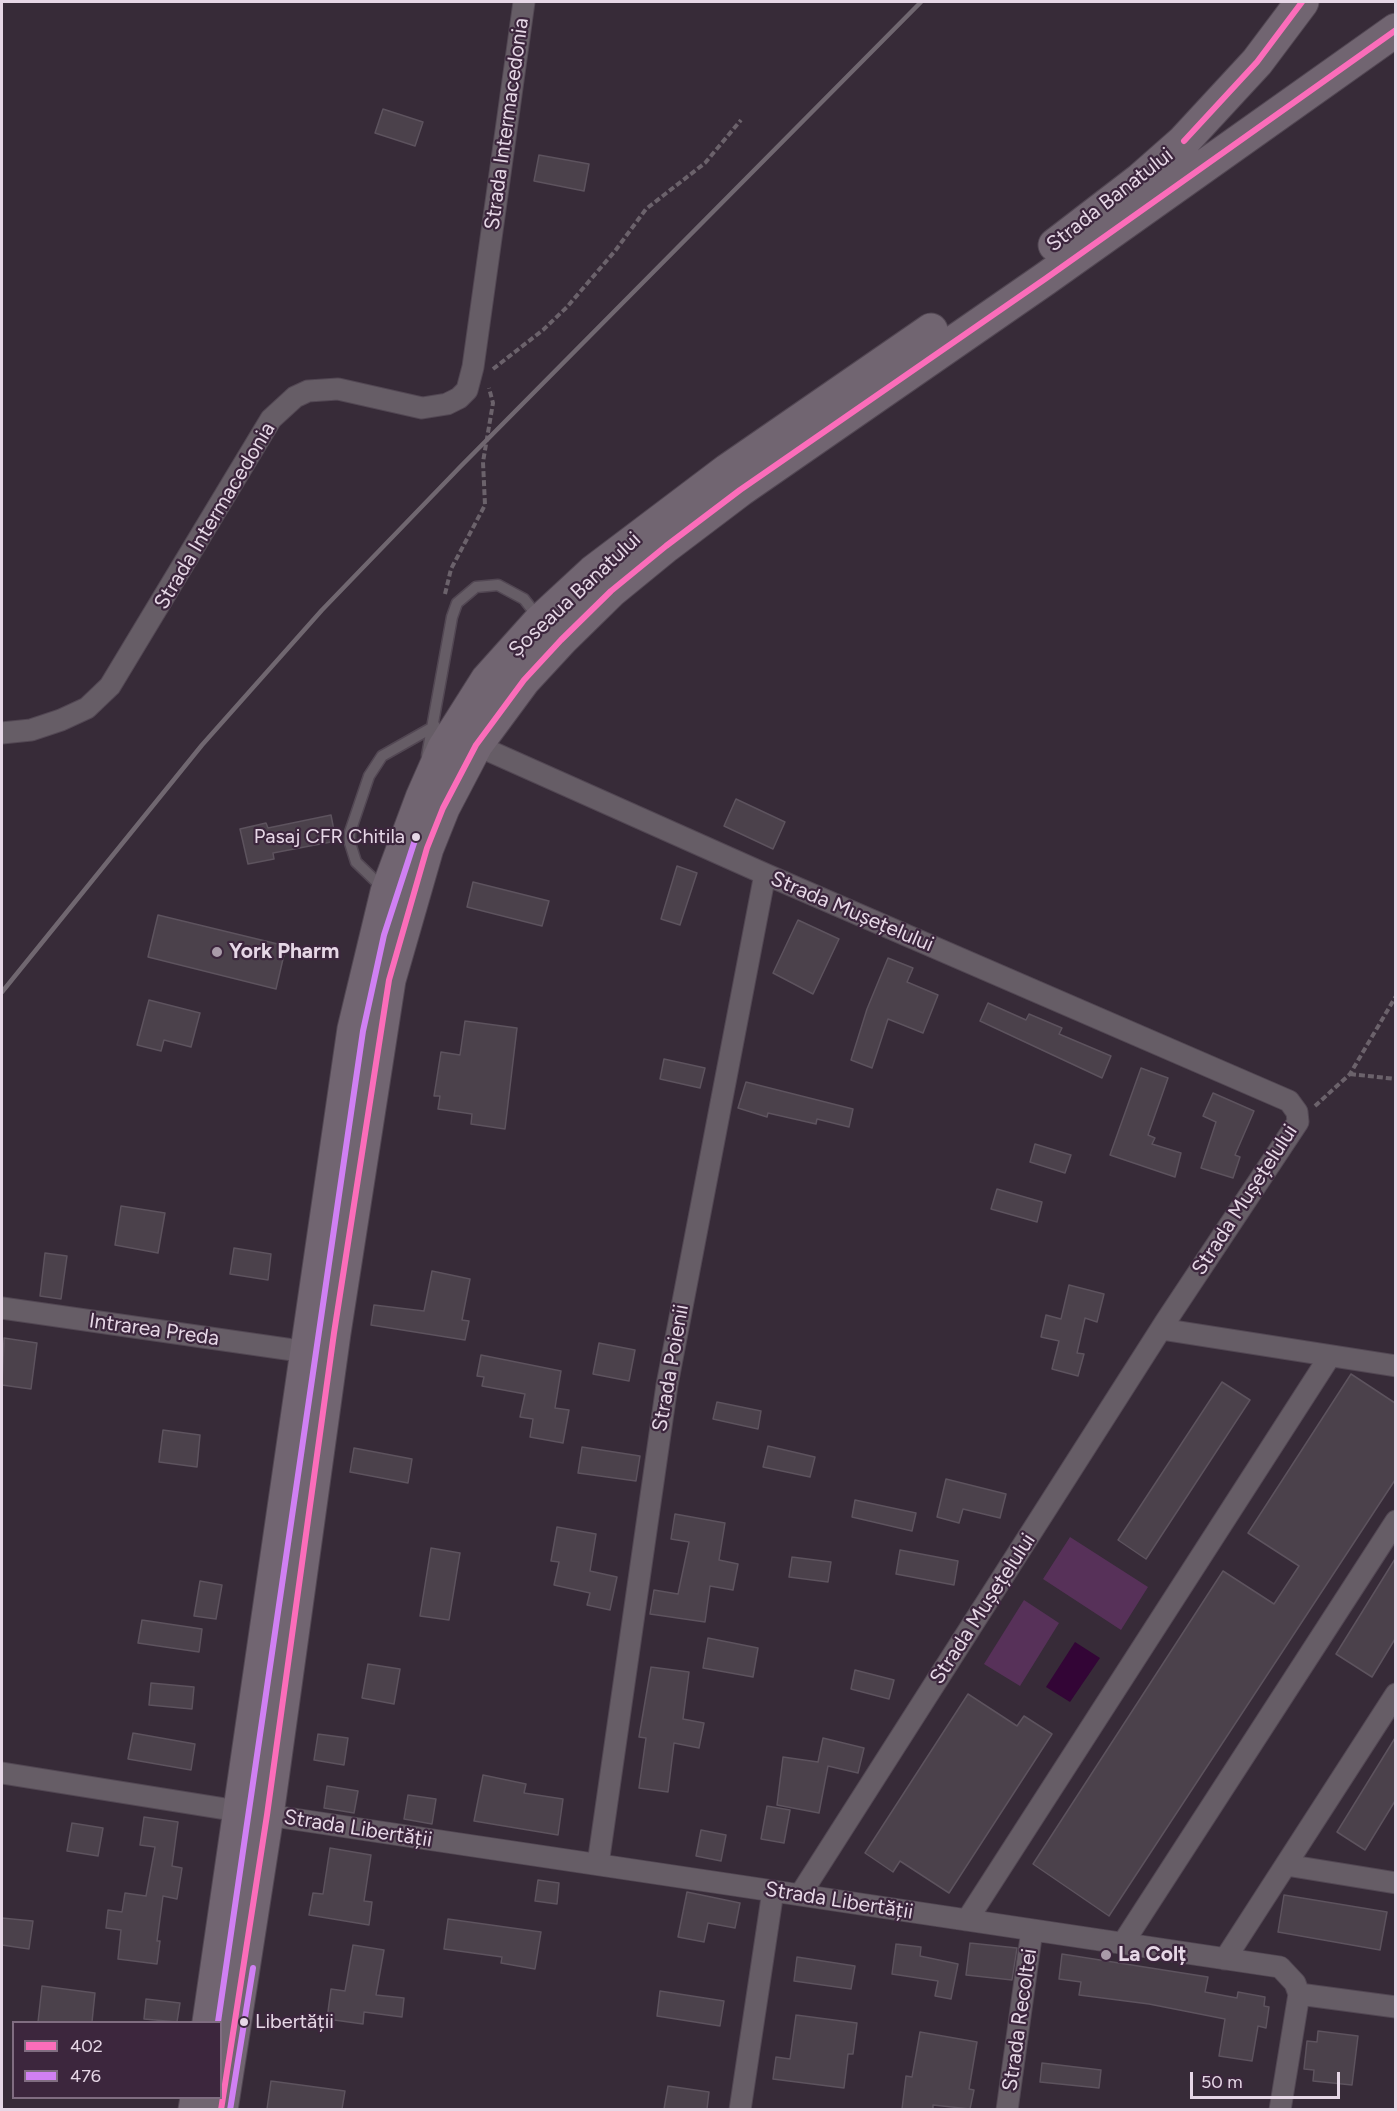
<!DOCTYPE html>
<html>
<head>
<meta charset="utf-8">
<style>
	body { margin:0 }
	#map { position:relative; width:1397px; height:2111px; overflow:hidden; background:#372b38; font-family:Figtree,sans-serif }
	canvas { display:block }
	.frame { position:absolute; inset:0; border:3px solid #e6d7e6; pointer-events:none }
	.legend { position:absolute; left:12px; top:2021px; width:210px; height:78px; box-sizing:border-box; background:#3c263d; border:2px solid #806d81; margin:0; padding:8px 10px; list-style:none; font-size:18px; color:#e6d7e6 }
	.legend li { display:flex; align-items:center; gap:12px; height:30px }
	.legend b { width:30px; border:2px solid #806d81 }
	.scale { position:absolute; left:1190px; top:2072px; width:150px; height:27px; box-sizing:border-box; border:3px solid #e6d7e6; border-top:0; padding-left:8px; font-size:18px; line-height:21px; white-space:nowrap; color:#e6d7e6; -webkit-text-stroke:4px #3c263d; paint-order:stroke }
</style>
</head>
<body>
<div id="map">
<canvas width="1397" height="2111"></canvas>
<div class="frame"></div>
<ul class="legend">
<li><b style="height:8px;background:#fb6dba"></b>402</li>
<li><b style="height:8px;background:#d080f3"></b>476</li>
</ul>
<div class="scale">50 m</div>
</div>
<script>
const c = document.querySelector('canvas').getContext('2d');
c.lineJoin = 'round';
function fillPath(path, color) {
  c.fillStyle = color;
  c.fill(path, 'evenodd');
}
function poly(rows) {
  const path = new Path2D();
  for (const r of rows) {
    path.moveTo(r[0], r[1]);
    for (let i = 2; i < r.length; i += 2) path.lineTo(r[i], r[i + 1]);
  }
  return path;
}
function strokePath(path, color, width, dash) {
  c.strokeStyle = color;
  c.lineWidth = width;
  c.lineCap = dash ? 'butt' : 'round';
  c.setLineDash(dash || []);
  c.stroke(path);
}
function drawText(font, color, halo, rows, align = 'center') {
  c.font = font + ' Figtree,sans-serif';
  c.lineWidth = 4.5;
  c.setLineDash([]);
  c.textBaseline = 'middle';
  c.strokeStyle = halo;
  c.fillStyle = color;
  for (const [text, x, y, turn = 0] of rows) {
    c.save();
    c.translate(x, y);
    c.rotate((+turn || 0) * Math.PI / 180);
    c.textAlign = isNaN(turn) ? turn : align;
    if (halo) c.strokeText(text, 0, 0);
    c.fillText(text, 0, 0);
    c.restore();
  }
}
fillPath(poly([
	[1070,1537,1148,1587,1121,1630,1043,1579],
	[1024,1600,1059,1623,1020,1686,984,1664]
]), '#573159');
fillPath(poly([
	[1075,1642,1100,1658,1070,1702,1046,1687]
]), '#330536');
const building = poly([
	[383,109,423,122,415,146,375,133,383,109],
	[539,155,589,164,584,191,534,181,539,155],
	[736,799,785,822,773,849,724,826,736,799],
	[331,815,336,841,273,853,274,859,248,864,240,829,266,823,268,828,331,815],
	[677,866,697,873,680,925,661,919,677,866],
	[473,882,549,901,542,926,467,907,473,882],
	[158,915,286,946,276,989,148,957,158,915],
	[798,920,839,939,813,994,773,973,798,920],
	[888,958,913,968,907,982,938,995,923,1033,888,1019,872,1068,851,1060,867,1009,888,958],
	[149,1000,200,1013,191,1047,164,1040,161,1051,137,1045,149,1000],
	[988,1003,1026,1020,1029,1014,1062,1028,1059,1034,1111,1056,1102,1078,980,1021,988,1003],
	[465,1021,517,1028,505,1129,471,1124,472,1114,438,1109,440,1096,434,1096,441,1052,460,1055,465,1021],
	[664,1059,705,1068,700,1088,660,1079,664,1059],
	[1141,1068,1168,1078,1148,1135,1155,1138,1152,1144,1181,1153,1175,1177,1110,1155,1141,1068],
	[746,1082,853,1109,849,1127,817,1119,816,1124,768,1113,767,1117,738,1108,746,1082],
	[1213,1093,1254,1111,1235,1155,1240,1157,1233,1178,1201,1168,1216,1122,1203,1116,1213,1093],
	[1035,1144,1071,1155,1065,1173,1030,1162,1035,1144],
	[997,1189,1042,1202,1037,1222,991,1209,997,1189],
	[121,1206,165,1213,158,1253,115,1245,121,1206],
	[234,1248,271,1254,268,1280,230,1274,234,1248],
	[45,1253,67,1256,61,1299,40,1296,45,1253],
	[432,1271,470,1279,462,1320,469,1321,465,1340,371,1325,374,1305,424,1311,432,1271],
	[1069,1285,1104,1294,1097,1322,1085,1318,1077,1353,1084,1354,1078,1376,1052,1369,1059,1341,1041,1337,1046,1315,1061,1319,1069,1285],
	[4,1338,37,1343,31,1389,2,1385,4,1338],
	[599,1343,635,1350,629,1381,593,1374,599,1343],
	[481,1355,561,1371,555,1408,569,1410,563,1443,530,1437,533,1419,520,1417,525,1394,482,1386,484,1377,477,1376,481,1355],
	[1351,1374,1395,1403,1395,1480,1109,1916,1033,1864,1223,1571,1274,1604,1299,1566,1248,1533,1351,1374],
	[1222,1382,1250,1400,1146,1559,1118,1540,1222,1382],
	[717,1402,761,1411,758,1429,713,1419,717,1402],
	[163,1430,200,1435,197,1467,159,1462,163,1430],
	[768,1446,815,1457,810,1477,763,1467,768,1446],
	[582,1447,640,1456,636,1481,578,1473,582,1447],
	[354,1448,412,1459,408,1483,350,1472,354,1448],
	[946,1479,1006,1494,1000,1518,963,1509,959,1523,937,1517,946,1479],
	[855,1500,916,1513,912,1531,852,1517,855,1500],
	[675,1514,725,1523,719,1560,738,1564,733,1590,710,1586,705,1622,650,1614,654,1590,678,1594,689,1542,671,1539,675,1514],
	[557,1527,596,1534,590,1571,617,1577,610,1610,587,1605,590,1593,554,1585,559,1562,551,1561,557,1527],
	[431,1548,460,1553,449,1620,420,1616,431,1548],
	[900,1550,958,1561,954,1585,896,1574,900,1550],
	[792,1557,831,1562,828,1582,789,1577,792,1557],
	[1395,1559,1395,1639,1372,1677,1336,1654,1395,1559],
	[200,1581,222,1585,216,1619,194,1616,200,1581],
	[142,1620,202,1629,199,1652,138,1643,142,1620],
	[708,1638,758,1648,753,1677,703,1668,708,1638],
	[368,1664,400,1669,394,1704,362,1698,368,1664],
	[651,1667,689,1672,683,1719,704,1723,699,1748,674,1743,668,1792,639,1788,646,1738,639,1737,651,1667],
	[855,1670,894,1680,889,1699,851,1689,855,1670],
	[151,1683,194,1687,192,1709,149,1705,151,1683],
	[968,1694,1017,1726,1024,1716,1052,1734,949,1893,900,1861,893,1872,865,1853,968,1694],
	[133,1733,195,1744,191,1770,128,1759,133,1733],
	[318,1734,348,1738,344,1765,314,1760,318,1734],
	[823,1738,864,1748,858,1773,828,1766,819,1813,777,1805,783,1757,818,1762,823,1738],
	[1395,1738,1395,1801,1365,1850,1337,1832,1395,1738],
	[483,1775,526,1784,524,1793,563,1799,558,1835,474,1821,483,1775],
	[327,1786,358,1791,354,1813,324,1808,327,1786],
	[408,1795,436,1799,432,1824,404,1819,408,1795],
	[767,1806,790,1810,784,1843,761,1839,767,1806],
	[144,1817,178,1822,172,1866,182,1868,177,1899,163,1896,157,1941,160,1941,157,1964,118,1959,121,1930,106,1928,108,1910,122,1912,125,1893,146,1896,155,1847,140,1845,144,1817],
	[72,1823,103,1828,98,1856,67,1851,72,1823],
	[701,1830,726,1835,721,1861,696,1856,701,1830],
	[330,1848,371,1855,364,1901,372,1902,369,1925,309,1915,313,1893,323,1894,330,1848],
	[538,1880,559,1883,557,1904,535,1901,538,1880],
	[687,1892,740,1903,735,1928,708,1923,704,1942,678,1937,687,1892],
	[1284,1895,1387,1912,1380,1950,1278,1932,1284,1895],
	[2,1918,33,1921,29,1949,2,1945,2,1918],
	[448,1919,541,1932,535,1969,501,1963,502,1957,444,1949,448,1919],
	[970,1943,1017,1948,1012,1980,966,1975,970,1943],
	[896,1944,921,1947,920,1956,958,1964,951,1999,935,1996,938,1981,892,1974,896,1944],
	[353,1945,384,1950,376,1995,404,1998,402,2017,364,2012,363,2024,327,2019,331,1989,345,1991,353,1945],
	[1062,1954,1208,1977,1205,1992,1237,1998,1238,1992,1265,1997,1264,2006,1269,2007,1266,2028,1258,2026,1252,2061,1219,2056,1225,2019,1149,2004,1079,1995,1081,1982,1059,1979,1062,1954],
	[797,1957,855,1966,851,1989,794,1981,797,1957],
	[42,1986,95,1993,92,2022,38,2022,42,1986],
	[660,1991,724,2001,720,2026,657,2016,660,1991],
	[146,1999,180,2003,177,2022,144,2019,146,1999],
	[796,2015,857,2023,853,2054,848,2054,844,2088,773,2079,776,2057,790,2059,796,2015],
	[1318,2031,1358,2036,1352,2085,1313,2081,1314,2070,1304,2069,1307,2041,1317,2042,1318,2031],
	[920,2032,977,2042,969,2089,974,2090,970,2109,933,2105,933,2109,902,2109,906,2076,912,2077,920,2032],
	[1042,2063,1101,2070,1099,2088,1040,2082,1042,2063],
	[271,2081,345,2091,342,2109,267,2109,271,2081],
	[668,2086,709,2092,707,2109,664,2109,668,2086]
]);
fillPath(building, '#4b414b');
strokePath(building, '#5d535e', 1.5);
const lane = poly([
	[427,756,452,617,457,603,476,587,498,585,524,599,538,617],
	[385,890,356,862,350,843,350,832,369,776,382,756,435,726]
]);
const street = poly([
	[2,733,31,730,61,720,87,708,110,686,271,419,295,397,308,391,338,389,422,408,447,404,459,398,467,390,473,367,524,2],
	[476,745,765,874,1289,1101,1297,1112,1298,1122,1166,1321,800,1895],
	[2,1308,307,1352],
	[1161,1329,1396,1366],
	[2,1773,238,1811],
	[267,1815,1280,1967,1295,1983,1299,1994,1396,2007],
	[598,1864,667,1385,765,874],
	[1286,1865,1396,1883],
	[967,1920,1330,1356],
	[1123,1943,1396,1521],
	[1225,1959,1396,1694],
	[740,2110,773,1891],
	[1007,2110,1032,1930],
	[1280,2110,1299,1994]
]);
const primary = poly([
	[1055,245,1141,179,1183,142,1257,62,1302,2],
	[209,2022,354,1029,387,892,422,798,444,748,487,680,540,621,593,572,728,470,931,330],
	[195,2110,197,2098],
	[221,2110,267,1815,334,1333,389,980,427,848,443,808,476,745,524,680,561,640,611,591,666,546,740,490,1045,279,1396,30]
]);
strokePath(lane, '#524753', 13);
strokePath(street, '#524753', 23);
strokePath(primary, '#524753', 35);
strokePath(poly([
	[493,369,543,330,567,307,615,251,646,209,705,163,741,120],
	[445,594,451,569,485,505,483,462,493,403,489,388],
	[1350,1074,1396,1079],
	[1315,1106,1350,1074,1396,996]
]), '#6b626b', 4, [6, 3]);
strokePath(lane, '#665d66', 10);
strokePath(street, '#665d66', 21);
strokePath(primary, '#716571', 33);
strokePath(poly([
	[2,992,202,745,322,610,461,466,921,2]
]), '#706770', 4.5);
strokePath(poly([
	[1184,141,1257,62,1302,2],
	[221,2110,267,1815,334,1333,389,980,427,848,443,808,476,745,524,680,561,640,611,591,666,546,740,490,1045,279,1396,30]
]), '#fb6dba', 6);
strokePath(poly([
	[218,2022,363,1031,384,935,416,837],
	[230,2110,253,1968]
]), '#d080f3', 6);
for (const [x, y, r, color] of [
	[416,837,5,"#e6d7e6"],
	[217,952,6,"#a99ba9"],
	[1106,1955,6,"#a99ba9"],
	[244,2022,5,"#e6d7e6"]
]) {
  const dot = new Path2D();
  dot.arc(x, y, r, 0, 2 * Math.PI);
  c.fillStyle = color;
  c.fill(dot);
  strokePath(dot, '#3c263d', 2);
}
drawText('20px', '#e6d7e6', '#3c263d', [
	["Pasaj CFR Chitila",405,837],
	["Libertății",255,2022,"left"]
], 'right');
drawText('21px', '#e6d7e6', '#3c263d', [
	["Strada Intermacedonia",507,124,-82],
	["Strada Banatului",1110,200,-38],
	["Strada Intermacedonia",215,516,-59],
	["Șoseaua Banatului",575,595,-43],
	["Strada Mușețelului",852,912,23],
	["Strada Mușețelului",1245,1200,-57],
	["Intrarea Preda",154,1330,8],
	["Strada Poienii",671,1368,-80],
	["Strada Mușețelului",983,1609,-57],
	["Strada Libertății",358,1829,9],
	["Strada Libertății",839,1901,9],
	["Strada Recoltei",1020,2020,-82]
]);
drawText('bold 21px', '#e6d7e6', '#3c263d', [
	["York Pharm",229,952],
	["La Colț",1118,1955]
], 'left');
</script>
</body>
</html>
